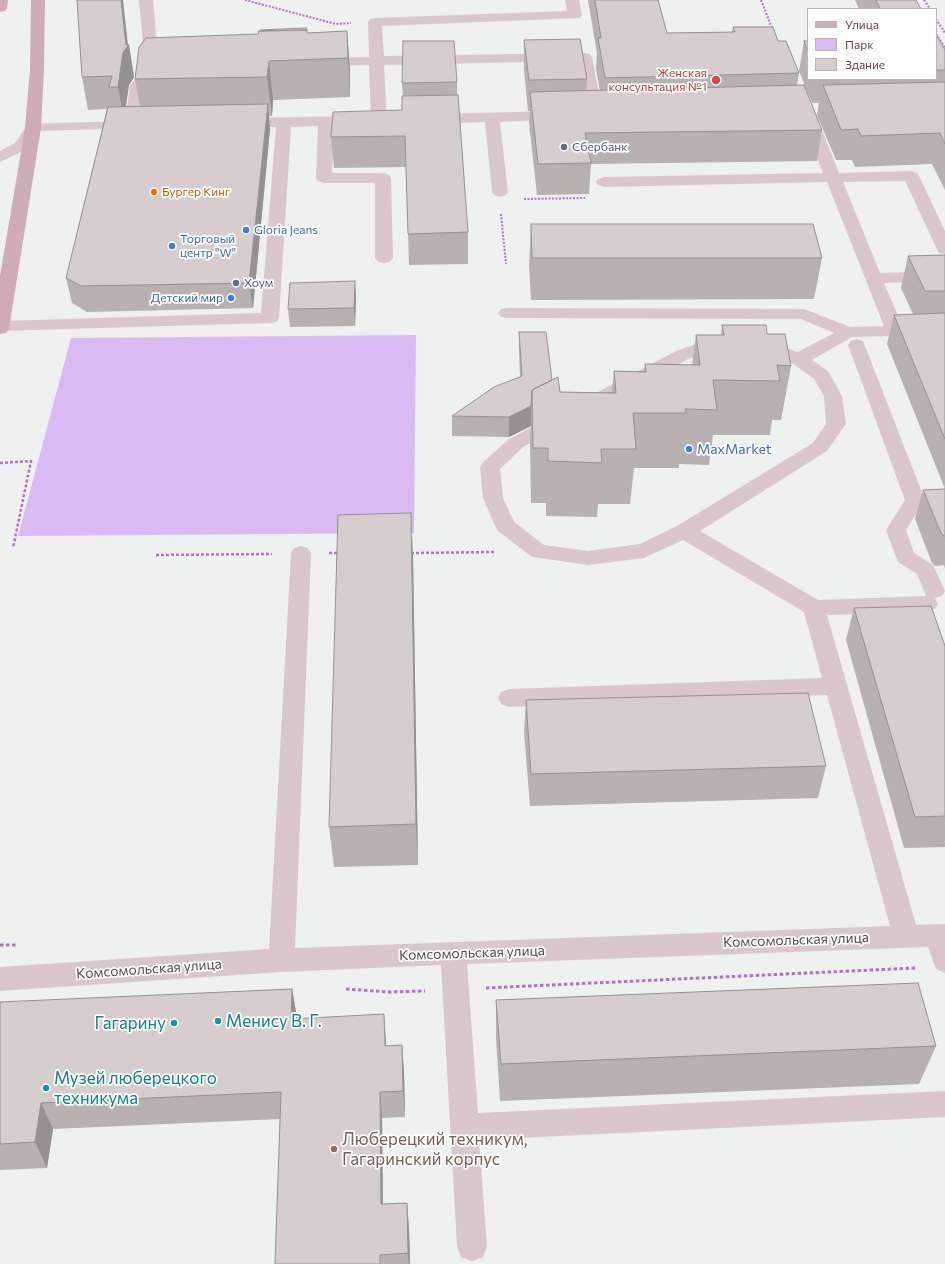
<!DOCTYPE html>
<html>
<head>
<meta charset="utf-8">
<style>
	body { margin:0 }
	#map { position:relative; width:945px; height:1264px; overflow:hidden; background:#eef1ef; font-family:Commissioner,sans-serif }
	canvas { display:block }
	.legend { position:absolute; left:807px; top:8px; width:130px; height:72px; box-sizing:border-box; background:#fff; border:1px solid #beb5b8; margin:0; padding:5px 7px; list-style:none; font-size:12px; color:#5d454d }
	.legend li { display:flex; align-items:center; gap:8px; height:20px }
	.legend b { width:20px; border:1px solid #beb5b8 }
</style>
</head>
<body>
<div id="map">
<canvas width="945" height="1264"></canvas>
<ul class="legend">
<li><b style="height:5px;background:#cfacb7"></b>Улица</li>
<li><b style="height:11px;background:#dabaf2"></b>Парк</li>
<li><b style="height:11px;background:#d7cdcf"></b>Здание</li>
</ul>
</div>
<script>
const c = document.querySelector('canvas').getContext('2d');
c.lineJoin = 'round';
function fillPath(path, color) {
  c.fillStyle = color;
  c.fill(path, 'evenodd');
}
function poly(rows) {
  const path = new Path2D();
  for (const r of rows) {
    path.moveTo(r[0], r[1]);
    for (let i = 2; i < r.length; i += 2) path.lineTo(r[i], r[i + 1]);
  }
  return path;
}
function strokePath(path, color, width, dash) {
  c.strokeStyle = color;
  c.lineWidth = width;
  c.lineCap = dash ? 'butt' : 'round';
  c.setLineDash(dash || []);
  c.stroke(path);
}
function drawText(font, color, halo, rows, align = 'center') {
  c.font = font + ' Commissioner,sans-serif';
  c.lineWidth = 3.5;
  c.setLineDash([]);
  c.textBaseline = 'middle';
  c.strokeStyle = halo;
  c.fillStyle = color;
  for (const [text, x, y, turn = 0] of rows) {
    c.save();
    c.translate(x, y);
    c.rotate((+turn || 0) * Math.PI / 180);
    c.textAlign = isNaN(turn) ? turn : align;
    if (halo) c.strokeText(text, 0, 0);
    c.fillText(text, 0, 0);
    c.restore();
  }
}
fillPath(poly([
	[416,335,414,533,18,536,71,338]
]), '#dabaf2');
strokePath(poly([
	[245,0,336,24,351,23],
	[761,0,772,28],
	[924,0,930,9],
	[936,19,945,33],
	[936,34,945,48],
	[524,199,585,198],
	[501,214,506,264]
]), '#b56fd2', 2, [2, 1.5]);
strokePath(poly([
	[0,463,31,461,13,548],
	[329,553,340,553],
	[411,553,494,552],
	[156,555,272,554]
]), '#b56fd2', 2.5, [3, 2]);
strokePath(poly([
	[0,945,17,945],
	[486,988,915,968],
	[346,989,389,992,425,991]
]), '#b56fd2', 3, [3.5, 2.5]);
fillPath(poly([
	[139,0,153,0,159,66,144,85,141,125,138,128,38,131,27,149,0,162,0,151,15,143,28,124,125,121,130,85,145,66,139,0],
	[565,0,579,0,582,15,580,18,382,26,384,56,585,53,590,54,592,57,603,115,600,118,595,120,590,118,587,115,579,61,384,65,387,121,384,124,379,126,374,124,371,121,369,65,320,66,315,65,313,62,315,59,320,58,369,57,368,22,370,19,375,18,567,11,565,0],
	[808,110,813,112,816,115,839,173,911,171,917,173,919,176,945,231,945,254,939,253,937,249,905,181,843,182,880,273,945,271,945,281,884,283,902,325,945,325,945,335,852,337,812,360,828,371,842,396,846,424,843,428,827,451,700,531,818,600,926,596,917,574,898,562,886,530,905,500,848,345,851,341,857,339,863,341,925,500,906,530,914,553,933,565,945,591,942,596,935,598,938,604,935,609,927,612,827,615,916,925,945,924,945,973,936,969,928,947,467,964,478,1113,945,1091,945,1117,479,1140,487,1246,483,1257,472,1261,461,1257,457,1246,441,965,281,972,0,991,0,967,269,949,291,553,294,548,301,546,308,548,311,553,295,948,890,926,827,695,509,707,501,704,498,698,501,692,509,689,822,678,804,612,683,540,644,558,588,565,532,557,498,531,495,526,483,498,480,467,483,462,509,439,676,351,707,340,738,339,771,343,798,352,834,333,801,319,507,318,501,317,498,313,501,309,507,308,804,309,850,327,884,326,827,182,604,187,598,185,596,182,598,179,604,177,823,173,800,115,803,112,808,110],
	[709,351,738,351,768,354,792,363,814,379,824,396,826,424,813,443,677,526,640,544,588,551,544,545,514,522,503,498,500,469,523,447,688,359,709,351],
	[559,111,564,113,567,116,564,119,500,122,508,192,506,195,500,197,494,195,492,192,485,122,430,124,425,122,422,119,425,116,430,114,559,111],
	[361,116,366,118,369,121,366,124,334,126,332,173,383,173,389,175,391,178,393,258,390,262,384,263,378,262,375,258,375,183,324,183,318,181,316,178,318,126,291,127,279,318,276,322,270,323,0,331,1,321,261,313,276,127,240,128,235,126,232,123,235,120,240,118,361,116]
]), '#dac7cd');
fillPath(poly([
	[0,0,8,0,7,8,5,11,0,12,0,0],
	[31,0,45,0,44,69,41,128,9,329,6,333,0,334,0,276,25,128,30,69,31,0]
]), '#cfacb7');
fillPath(poly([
	[588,0,658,0,667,33,732,32,733,27,778,41,799,73,797,85,822,130,817,161,591,164,589,194,537,195,529,123,530,111,528,111,524,70,524,40,587,79,586,91,600,91,596,69,597,53],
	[855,0,916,0,921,9,859,9],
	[347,31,350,70,350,97,273,100,272,116,269,116,270,129,253,308,87,312,72,303,66,278,107,109,88,110,82,77,129,45,134,77,129,85,125,107,140,107,135,79,307,33],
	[936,34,945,50,945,190,932,164,855,167,852,160,836,160,817,115,819,103,812,103,799,71,804,41,808,41,808,79,936,79],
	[457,82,457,95,468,232,468,264,409,265,406,167,334,168,331,137,402,110,403,96,402,83],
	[531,224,822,258,814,299,531,300,529,265],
	[945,255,945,569,944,565,935,566,932,563,915,519,923,490,945,489,887,344,894,315,913,314,901,288,908,256],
	[355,281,356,299,355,326,290,327,288,309],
	[722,325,767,334,791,366,781,420,772,420,770,435,713,435,709,465,679,464,679,468,634,468,630,504,598,504,597,517,546,516,546,503,531,503,530,445,531,426,509,437,452,436,452,416,520,377,519,352,519,332,560,392,612,392,614,371,644,371,645,364,692,365,696,335,721,335],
	[413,556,418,865,334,867,329,827],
	[854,608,945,646,945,847,904,848,846,640],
	[526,700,826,766,818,798,530,806,524,732],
	[292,989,297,1019,386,1046,402,1045,404,1072,405,1117,382,1118,383,1204,407,1203,409,1228,410,1264,275,1264,280,1119,53,1129,47,1168,0,1170,0,1004],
	[496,1000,936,1046,919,1084,500,1101,496,1038]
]), '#b9b0b2');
fillPath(poly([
	[121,0,123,0,128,46,129,45,134,77,129,85,124,120,118,87],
	[347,31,350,70,350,97,348,58],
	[269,61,273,100,272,116,267,77],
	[268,104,270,129,253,308,249,283],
	[355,281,356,299,355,326,354,308],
	[531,406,531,426,509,437,509,417],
	[411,513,413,556,418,865,416,824],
	[292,989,297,1017,296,1046,291,1019],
	[384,1014,386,1042,387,1073,385,1046],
	[402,1045,404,1072,405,1117,403,1091],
	[380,1092,382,1118,383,1229,381,1204],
	[41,1103,53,1129,47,1168,35,1142],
	[407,1203,409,1228,410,1264,409,1264,408,1253]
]), '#969091');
const building = poly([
	[77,0,121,0,126,45,129,45,123,52,118,87,109,87,112,76,82,77,77,0],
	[595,0,658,0,667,33,735,32,733,27,773,27,778,41,786,41,799,73,605,78,598,38,601,38,595,0],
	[876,0,916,0,921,9,880,9,876,0],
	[306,28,307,30,260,31,260,30,306,28],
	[307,30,307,33,347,31,348,58,269,61,267,77,135,79,139,47,146,38,259,34,258,31,307,30],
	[936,34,945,50,945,70,936,70,936,34],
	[580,39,587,79,529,80,524,40,580,39],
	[403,41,454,41,457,82,402,83,403,41],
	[804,41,808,41,808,52,804,41],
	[945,82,945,144,940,133,861,136,858,129,841,130,823,85,945,82],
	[804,85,822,130,585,133,591,163,538,164,530,92,804,85],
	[458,95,468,232,408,234,405,136,331,137,333,112,402,110,402,96,458,95],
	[268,104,249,283,81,286,66,278,108,107,268,104],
	[531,224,813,224,822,258,532,258,531,224],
	[945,255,945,291,925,291,908,256,945,255],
	[355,281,354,308,288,309,290,283,355,281],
	[945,313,945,439,894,315,945,313],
	[722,325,766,325,767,334,785,334,791,366,777,365,780,381,713,380,717,410,685,409,686,413,633,413,636,449,601,449,602,463,548,461,548,448,533,448,532,390,558,377,560,392,616,393,614,371,646,372,645,364,700,365,696,335,724,335,722,325],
	[519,332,546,332,552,380,532,390,531,406,509,417,452,416,494,387,522,376,519,332],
	[945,489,945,536,944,536,941,533,923,490,945,489],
	[411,513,416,824,329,827,338,515,411,513],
	[931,606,945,646,945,816,915,817,854,608,931,606],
	[808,693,826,766,531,774,526,700,808,693],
	[918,983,936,1046,501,1064,496,1000,918,983],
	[292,989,291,1019,384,1014,385,1046,402,1045,403,1091,380,1092,381,1204,407,1203,408,1253,380,1255,380,1264,275,1264,281,1092,41,1103,35,1142,0,1144,0,1002,292,989]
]);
fillPath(building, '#d7cdcf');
strokePath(building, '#969091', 1);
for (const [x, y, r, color] of [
	[716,80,5,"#e0444e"],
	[564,147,4,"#5c6f8a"],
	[154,192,4,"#e8710a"],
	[246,230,4,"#3f7fe0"],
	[172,246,4,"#3f7fe0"],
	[236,283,4,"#5c6f8a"],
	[231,298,4,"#3f7fe0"],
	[689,449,4,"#3f7fe0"],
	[218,1021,4,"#0f9aa8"],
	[174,1023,4,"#0f9aa8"],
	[46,1088,4,"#0f9aa8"],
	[334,1149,4,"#8d6e63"]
]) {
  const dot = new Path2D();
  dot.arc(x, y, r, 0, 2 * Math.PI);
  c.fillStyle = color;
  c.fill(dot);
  strokePath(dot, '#fff', 1.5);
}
drawText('12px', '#be3a42', '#fff', [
	["Женская",707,73],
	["консультация №1",707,87]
], 'right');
drawText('12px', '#4e5e75', '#fff', [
	["Сбербанк",572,147],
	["Хоум",244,283]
], 'left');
drawText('12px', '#c56008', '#fff', [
	["Бургер Кинг",162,192]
], 'left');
drawText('12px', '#366cbe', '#fff', [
	["Gloria Jeans",254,230],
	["Торговый",180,239],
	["центр \"W\"",180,253],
	["Детский мир",223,298,"right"]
], 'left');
drawText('14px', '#366cbe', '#fff', [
	["MaxMarket",697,449]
], 'left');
drawText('14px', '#5d454d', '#fff', [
	["Комсомольская улица",796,940,-2],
	["Комсомольская улица",472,953,-2],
	["Комсомольская улица",149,969,-4]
]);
drawText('17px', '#0d838f', '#fff', [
	["Менису В. Г.",226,1021],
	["Гагарину",166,1023,"right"],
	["Музей люберецкого",54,1078],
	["техникума",54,1098]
], 'left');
drawText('17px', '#785e54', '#fff', [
	["Люберецкий техникум,",342,1139],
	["Гагаринский корпус",342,1159]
], 'left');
</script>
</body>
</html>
